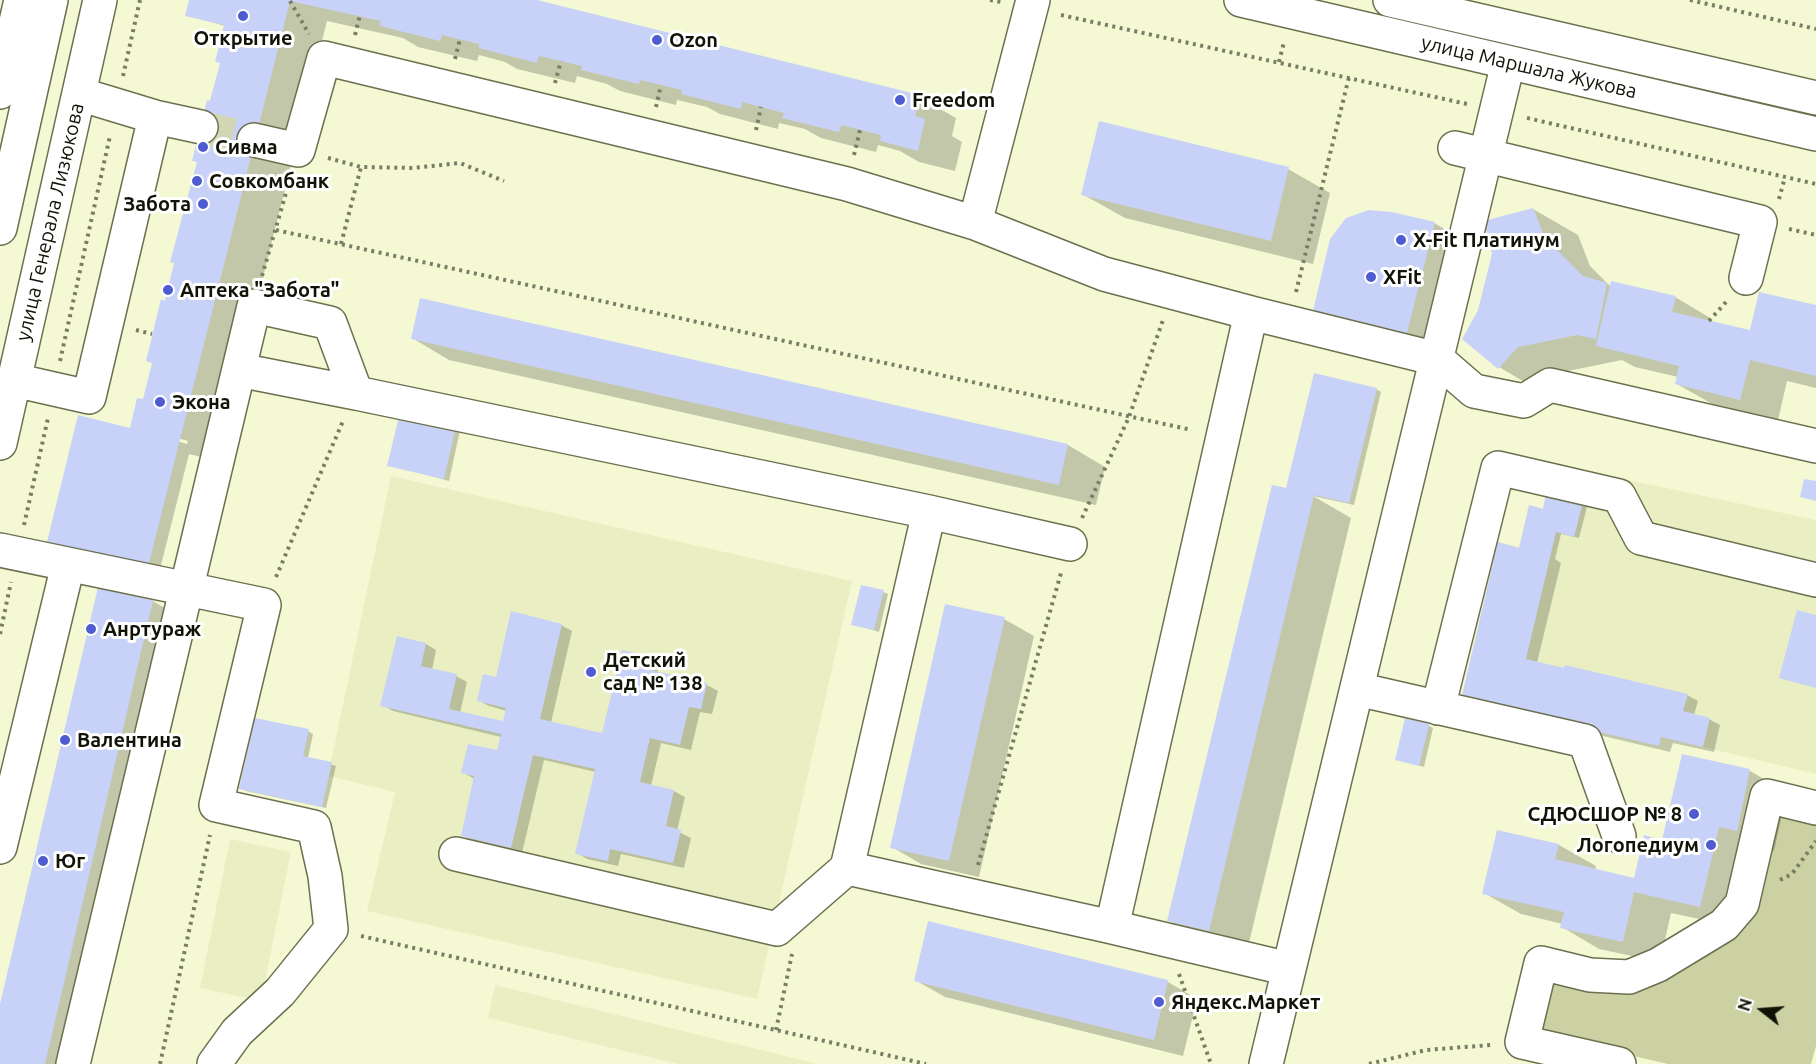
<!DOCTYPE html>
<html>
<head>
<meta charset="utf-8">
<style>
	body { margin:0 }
	#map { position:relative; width:1816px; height:1064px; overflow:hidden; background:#f4f9d4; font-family:Ubuntu,sans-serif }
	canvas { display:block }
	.north { position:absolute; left:1732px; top:980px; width:60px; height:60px; -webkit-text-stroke:4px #fff; paint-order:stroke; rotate:287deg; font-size:16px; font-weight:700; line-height:24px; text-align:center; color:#111306 }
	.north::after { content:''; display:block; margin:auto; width:21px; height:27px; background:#111306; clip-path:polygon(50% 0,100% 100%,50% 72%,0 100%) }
</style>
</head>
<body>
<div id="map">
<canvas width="1816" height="1064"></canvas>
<div class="north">N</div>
</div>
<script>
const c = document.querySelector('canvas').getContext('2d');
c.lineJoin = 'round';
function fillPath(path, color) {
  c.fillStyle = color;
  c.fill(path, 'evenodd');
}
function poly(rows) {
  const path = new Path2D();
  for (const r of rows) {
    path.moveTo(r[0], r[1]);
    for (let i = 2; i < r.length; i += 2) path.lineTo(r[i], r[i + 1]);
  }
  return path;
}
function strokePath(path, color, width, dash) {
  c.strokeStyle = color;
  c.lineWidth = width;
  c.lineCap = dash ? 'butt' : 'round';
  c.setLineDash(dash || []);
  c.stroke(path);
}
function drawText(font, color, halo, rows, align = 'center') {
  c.font = font + ' Ubuntu,sans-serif';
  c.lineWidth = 6;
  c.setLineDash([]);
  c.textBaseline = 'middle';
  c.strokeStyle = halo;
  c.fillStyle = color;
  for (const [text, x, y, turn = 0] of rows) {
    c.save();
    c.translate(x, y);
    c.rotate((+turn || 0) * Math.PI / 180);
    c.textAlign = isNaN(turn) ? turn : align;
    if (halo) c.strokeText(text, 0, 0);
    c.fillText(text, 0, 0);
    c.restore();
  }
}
fillPath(poly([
	[1554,464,1816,520,1816,774,1661,737,1659,746,1514,712,1460,704,1498,542,1519,547,1529,505,1543,508],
	[391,476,852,581,757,999,367,911,395,792,328,776],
	[230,839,291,852,261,1001,200,988],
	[495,985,818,1064,678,1064,488,1018]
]), '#e9efc2');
fillPath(poly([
	[1774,809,1816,819,1816,1046,1811,1064,1668,1064,1548,1036,1543,1031,1539,1020,1553,979,1614,985,1732,928]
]), '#cbd1a3');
fillPath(poly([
	[190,0,531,0,919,97,956,118,952,136,962,142,955,171,919,162,900,151,878,145,876,152,821,138,805,129,779,123,778,129,720,114,707,107,677,100,676,105,620,91,607,84,577,76,575,83,517,69,505,62,479,55,477,61,418,47,403,38,327,21,217,461,189,454,158,577,58,552,137,431,199,163,193,160,221,63,225,26,186,15],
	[170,436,188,441,187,444,170,439],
	[1288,169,1330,193,1313,264,1125,218,1082,194],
	[1533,209,1578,235,1590,266,1611,287,1675,297,1712,319,1711,323,1751,332,1816,307,1816,388,1787,381,1778,420,1714,405,1677,384,1678,377,1635,367,1622,360,1563,372,1543,393,1499,367],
	[1434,223,1450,232,1422,345,1330,323],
	[412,338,1068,445,1105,467,1096,505,449,360],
	[1376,389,1381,392,1354,505,1313,496,1351,518,1247,951,1206,942,1168,920,1287,490],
	[461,426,449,481,389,465],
	[1582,504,1587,507,1579,538,1561,534,1555,559,1561,563,1537,663,1687,695,1698,701,1694,715,1709,719,1720,725,1714,752,1673,743,1670,752,1524,717,1520,549,1544,510],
	[883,592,888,594,879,632,853,624],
	[153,601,190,623,62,1039,57,1064,0,1064,0,1011],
	[1004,619,1034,636,979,877,921,864,892,847],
	[561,625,572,631,551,723,604,735,623,652,649,658,660,664,657,673,707,685,718,691,712,714,700,712,691,750,661,743,651,786,674,791,685,797,677,831,691,838,684,868,621,854,618,866,587,859,577,853,596,772,544,760,522,853,473,841,462,835,474,779,463,772,498,752,501,737,393,711,382,705,426,644,436,650,432,670,456,676,467,682,460,713,504,723,507,711,489,706,478,700,497,679],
	[1428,725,1433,728,1424,767,1397,759],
	[308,731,313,734,308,758,336,766,326,808,246,791,241,788],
	[1683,756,1750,771,1787,792,1774,851,1756,847,1737,927,1671,913,1660,962,1599,949,1562,927,1563,924,1521,914,1484,893,1498,831,1559,845,1596,866,1595,870,1636,879,1663,841],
	[929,923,1168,982,1197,999,1183,1056,945,997,915,980]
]), '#0003');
fillPath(poly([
	[189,0,537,0,920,95,915,116,925,119,918,151,880,141,881,135,841,125,839,132,782,118,784,113,742,102,741,109,681,94,682,90,640,80,639,84,581,70,582,66,539,56,537,63,479,48,479,44,442,35,440,41,380,26,381,21,290,1,147,571,46,546,78,415,130,428,137,398,143,399,152,363,146,361,161,299,165,301,174,263,170,262,197,162,192,161,207,100,210,101,220,63,215,62,224,25,185,16],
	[1099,121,1289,167,1271,241,1081,195],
	[1533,208,1545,238,1583,276,1607,283,1596,339,1577,335,1518,347,1498,369,1462,339,1478,310,1492,254,1484,221],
	[1369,210,1392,212,1435,222,1406,337,1312,315,1330,239,1346,218],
	[1611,281,1676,296,1672,312,1750,330,1759,292,1816,305,1816,376,1750,360,1740,400,1675,384,1679,366,1596,346],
	[420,298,1068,444,1059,485,411,339],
	[1314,373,1377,388,1349,503,1314,495,1209,931,1167,921,1272,485,1286,488],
	[401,408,457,421,444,479,387,466],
	[1804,479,1816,481,1816,501,1800,497],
	[1546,494,1583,502,1574,537,1556,532,1526,659,1564,668,1565,665,1688,694,1683,711,1710,718,1703,747,1661,737,1659,746,1513,712,1460,704,1498,542,1519,548,1529,505,1543,509],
	[861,585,884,590,874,630,851,625],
	[98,587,153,600,45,1064,0,1064,0,1004],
	[945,604,1005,617,949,861,890,848],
	[1797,610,1816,615,1816,688,1779,678],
	[511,611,562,624,540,719,602,733,622,650,649,656,646,669,707,683,701,709,689,707,680,745,650,738,640,782,674,790,666,826,681,830,673,863,610,849,608,861,575,854,595,769,533,755,511,848,461,836,474,776,461,773,468,744,497,750,501,734,380,706,397,636,426,643,421,666,457,674,449,709,503,721,506,708,477,701,483,674,496,677],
	[255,718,309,729,303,756,332,762,322,807,239,789],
	[1405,718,1429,724,1419,766,1395,760],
	[1682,754,1750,769,1737,831,1719,827,1700,907,1634,892,1623,942,1560,928,1564,912,1482,894,1497,830,1559,844,1555,859,1634,878,1644,835,1662,840],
	[928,921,1168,980,1154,1040,914,981]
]), '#c8d2f8');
strokePath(poly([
	[201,127,254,140]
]), '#d2d6b5', 33, [33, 16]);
const minor = poly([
	[1241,0,1816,134],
	[1390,0,1816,98],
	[79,94,155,117,201,127],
	[254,140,298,150,324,58,847,184,975,223,1033,0],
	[1455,148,1760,222,1746,278],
	[975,223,1104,274,1251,313,1112,927,1289,969],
	[1251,313,1437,359,1474,391,1524,401,1550,385,1816,446],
	[239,370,356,393],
	[14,380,89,397,155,117],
	[0,443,100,0],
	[929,512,847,868,1112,927],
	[0,550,264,605,216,805,314,827,325,876,331,929,280,992,237,1032,214,1064],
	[1357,689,1585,741,1619,836],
	[1438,708,1498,468,1619,496,1641,538,1816,580],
	[0,847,68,565],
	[456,854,777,929,847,868],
	[73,1064,254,306,330,323,356,393,929,512,1070,544],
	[1266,1064,1508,63],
	[1619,1064,1522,1042,1541,963,1590,975,1629,977,1658,965,1724,925,1742,904,1767,796,1816,808]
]);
const major = poly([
	[0,92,21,0],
	[0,228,51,0]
]);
strokePath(minor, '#6c704f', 36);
strokePath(major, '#6c704f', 36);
strokePath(poly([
	[990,0,1001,2],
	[1690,0,1816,29],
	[290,1,309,34],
	[1061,15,1467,104],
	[355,35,360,15],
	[455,59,460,39],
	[1279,62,1284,42],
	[123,76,140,0],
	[555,83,561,61],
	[656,107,661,85],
	[1527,118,1816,184],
	[756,130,761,107],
	[854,155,860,130],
	[328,158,361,167,413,168,460,163,504,181],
	[1779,199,1785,177],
	[1789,229,1816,235],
	[276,230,1192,430],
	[341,244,361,167],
	[262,276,290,179],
	[1296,292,1349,77],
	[1709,321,1726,302],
	[136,330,152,334],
	[60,361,110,136],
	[1082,518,1129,417,1163,320],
	[24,525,48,418],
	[276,577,343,421],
	[0,634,11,582],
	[978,865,1061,573],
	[1780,880,1792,874,1816,841],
	[361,936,926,1064],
	[1179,974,1211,1064],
	[776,1030,792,954],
	[160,1064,210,835],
	[1369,1064,1426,1050,1491,1045]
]), '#7a7d65', 4, [3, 4.5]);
strokePath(minor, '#fff', 33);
strokePath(major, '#fff', 33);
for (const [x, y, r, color] of [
	[243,16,6,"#4e5bd1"],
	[657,40,6,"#4e5bd1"],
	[900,100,6,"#4e5bd1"],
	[203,147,6,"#4e5bd1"],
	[197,181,6,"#4e5bd1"],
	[203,204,6,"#4e5bd1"],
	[1401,240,6,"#4e5bd1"],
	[1371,277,6,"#4e5bd1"],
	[168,290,6,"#4e5bd1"],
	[160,402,6,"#4e5bd1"],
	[91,629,6,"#4e5bd1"],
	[591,672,6,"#4e5bd1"],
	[65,740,6,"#4e5bd1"],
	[1694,814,6,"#4e5bd1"],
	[1711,845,6,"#4e5bd1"],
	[43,861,6,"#4e5bd1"],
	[1159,1002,6,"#4e5bd1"]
]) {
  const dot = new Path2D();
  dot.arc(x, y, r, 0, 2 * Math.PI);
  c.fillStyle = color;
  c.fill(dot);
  strokePath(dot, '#fff', 2);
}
drawText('bold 20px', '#111306', '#fff', [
	["Открытие",243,38,"center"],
	["Ozon",669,40],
	["Freedom",912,100],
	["Сивма",215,147],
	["Совкомбанк",209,181],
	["Забота",191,204,"right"],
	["X-Fit Платинум",1413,240],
	["XFit",1383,277],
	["Аптека \"Забота\"",180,290],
	["Экона",172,402],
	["Анртураж",103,629],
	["Детский",603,660],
	["сад № 138",603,683],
	["Валентина",77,740],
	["СДЮСШОР № 8",1682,814,"right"],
	["Логопедиум",1699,845,"right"],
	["Юг",55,861],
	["Яндекс.Маркет",1171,1002]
], 'left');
drawText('20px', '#111306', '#fff', [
	["улица Маршала Жукова",1529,67,13],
	["улица Генерала Лизюкова",50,222,-77]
]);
</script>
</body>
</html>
